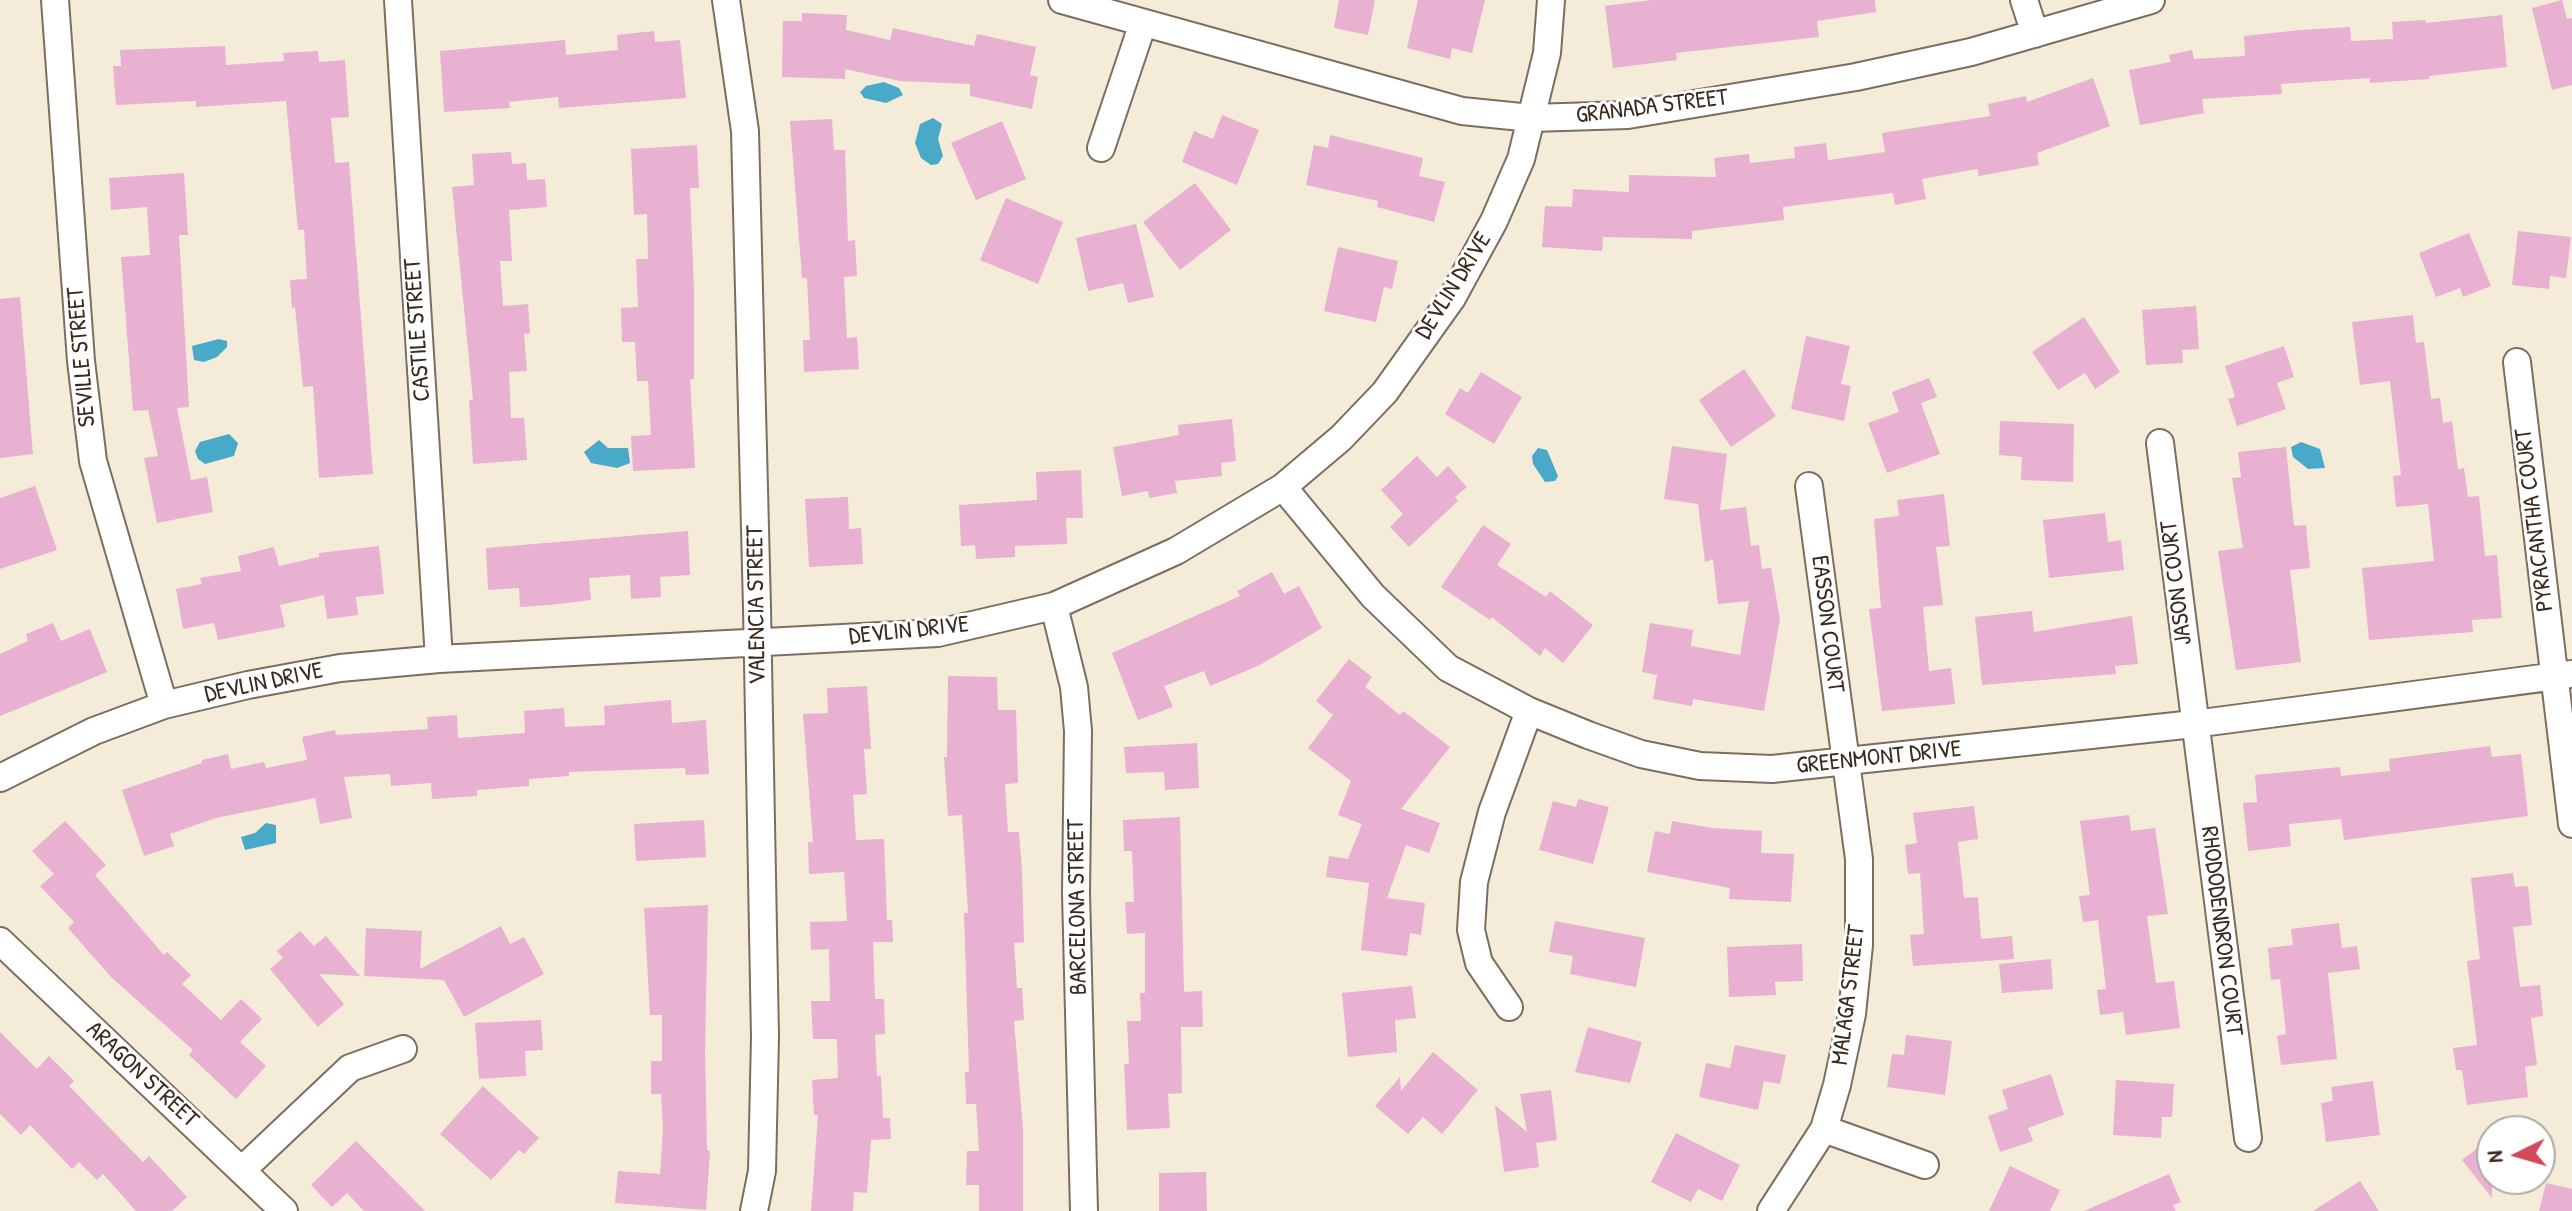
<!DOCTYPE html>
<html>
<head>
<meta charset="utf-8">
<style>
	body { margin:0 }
	#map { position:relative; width:2572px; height:1211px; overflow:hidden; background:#f4ecd9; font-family:"Patrick Hand",sans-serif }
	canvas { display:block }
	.north { position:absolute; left:2476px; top:1115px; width:80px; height:80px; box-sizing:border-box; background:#fff; border:2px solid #b1aaa5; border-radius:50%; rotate:265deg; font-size:22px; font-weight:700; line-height:32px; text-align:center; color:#3b2a1e }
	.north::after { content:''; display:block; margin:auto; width:28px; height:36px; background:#d1495b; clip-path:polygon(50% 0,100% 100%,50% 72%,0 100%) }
</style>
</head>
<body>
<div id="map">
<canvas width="2572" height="1211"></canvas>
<div class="north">N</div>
</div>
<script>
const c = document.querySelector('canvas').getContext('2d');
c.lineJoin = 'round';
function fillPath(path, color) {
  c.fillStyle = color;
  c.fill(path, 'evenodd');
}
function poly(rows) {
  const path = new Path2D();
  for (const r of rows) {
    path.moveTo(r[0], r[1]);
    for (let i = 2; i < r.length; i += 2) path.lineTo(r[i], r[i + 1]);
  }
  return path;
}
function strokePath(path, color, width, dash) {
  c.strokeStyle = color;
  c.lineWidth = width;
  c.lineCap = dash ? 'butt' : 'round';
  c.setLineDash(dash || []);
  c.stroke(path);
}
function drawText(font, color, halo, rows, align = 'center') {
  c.font = font + ' "Patrick Hand",sans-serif';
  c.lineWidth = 6;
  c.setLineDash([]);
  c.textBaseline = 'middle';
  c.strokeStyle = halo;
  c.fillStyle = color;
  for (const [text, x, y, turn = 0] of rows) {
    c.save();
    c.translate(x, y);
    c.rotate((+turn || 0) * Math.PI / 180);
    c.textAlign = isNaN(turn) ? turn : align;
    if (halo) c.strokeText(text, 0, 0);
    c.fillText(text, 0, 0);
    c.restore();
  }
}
fillPath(poly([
	[884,82,899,88,903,95,886,103,864,98,860,92,866,86],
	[933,118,942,124,938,139,943,156,938,164,931,165,921,158,915,143,920,124],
	[219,339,227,341,227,347,217,357,204,362,194,360,192,346],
	[229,434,238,443,234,456,205,464,198,459,195,451,200,442],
	[599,440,608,448,628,448,630,463,617,468,591,463,584,452],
	[2301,442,2320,449,2325,468,2308,469,2293,457,2291,447],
	[1538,448,1547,450,1558,476,1555,481,1545,482,1533,464,1532,456],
	[266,823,276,825,276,843,245,850,241,837,255,833]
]), '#48a9c8');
fillPath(poly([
	[1339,0,1375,0,1368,35,1334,28],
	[1418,0,1485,0,1472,53,1452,48,1450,59,1407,48],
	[1652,0,1875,0,1876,12,1817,21,1819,37,1676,53,1677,60,1613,68,1605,6],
	[2562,0,2567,19,2572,18,2572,85,2552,90,2532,8],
	[802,13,847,15,846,30,890,40,893,28,974,46,977,34,1036,47,1030,75,1038,77,1032,109,970,96,970,84,900,81,845,69,845,79,782,77,783,21,802,21],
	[2502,15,2507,67,2429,76,2429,79,2370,83,2370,78,2281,84,2282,94,2202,99,2204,113,2140,125,2129,70,2171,62,2169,55,2192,50,2194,59,2245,56,2244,36,2300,30,2350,27,2351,41,2393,39,2392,22,2425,20,2426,23],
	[654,31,655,42,680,40,686,98,559,108,558,97,509,102,510,108,444,112,440,51,565,40,566,55,618,50,617,35],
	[225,46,226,65,284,61,283,53,318,51,319,62,345,60,349,117,331,118,335,163,349,162,373,474,319,478,313,386,303,387,295,307,292,308,290,280,307,279,304,230,298,230,286,101,196,107,196,101,116,105,113,66,121,66,120,50],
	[2093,78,2110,126,2037,153,2039,165,1979,176,1977,169,1922,179,1926,199,1895,205,1893,193,1783,207,1784,220,1692,231,1692,239,1603,237,1602,251,1542,247,1545,206,1572,207,1573,189,1629,192,1629,175,1716,177,1714,158,1749,154,1750,163,1795,158,1794,147,1826,143,1828,160,1885,152,1882,133,1990,116,1988,104,2026,96,2027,102],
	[1222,115,1259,130,1237,185,1182,162,1194,131,1213,139],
	[832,119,834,150,845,150,848,241,855,240,857,276,844,277,847,338,857,337,859,369,804,372,803,340,810,340,807,278,802,278,790,121],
	[1002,121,1026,179,976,200,951,143],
	[1330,135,1423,158,1419,176,1445,182,1434,222,1377,207,1378,201,1306,185,1314,145,1328,148],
	[697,145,699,188,690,188,694,290,694,379,690,379,695,468,633,471,631,436,651,435,648,381,637,381,635,342,622,342,621,308,638,307,636,259,648,259,647,214,634,215,631,149],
	[511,152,512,164,526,163,527,180,545,179,547,207,509,210,512,261,500,261,503,306,528,304,530,333,524,334,527,371,509,372,511,418,524,418,527,460,473,464,469,400,473,400,452,187,474,185,472,154],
	[184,173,188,235,179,235,189,407,177,408,191,480,207,477,213,512,157,523,144,458,158,456,148,410,133,411,121,257,150,255,147,207,111,210,109,178],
	[1195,183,1231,230,1180,270,1143,222],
	[1006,198,1063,222,1038,284,980,260],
	[1136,224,1154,297,1128,303,1123,283,1088,291,1076,238],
	[2518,231,2571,237,2566,278,2550,276,2549,289,2512,285],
	[2469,233,2491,286,2463,297,2460,288,2436,297,2419,253],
	[1338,247,1398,261,1392,289,1384,287,1376,322,1324,311],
	[20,297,33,454,0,458,0,299],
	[2196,306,2199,349,2182,350,2183,363,2146,365,2142,310],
	[2413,315,2416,343,2424,342,2431,399,2440,398,2443,423,2452,421,2458,469,2464,468,2468,497,2479,496,2485,556,2497,555,2502,618,2472,620,2473,632,2369,640,2362,568,2434,561,2428,504,2396,507,2393,476,2401,475,2390,381,2360,385,2352,322],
	[2084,317,2120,372,2095,389,2085,373,2058,390,2032,352],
	[1806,336,1850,346,1841,384,1851,386,1844,421,1791,409],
	[2284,346,2294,377,2277,383,2286,409,2237,426,2228,399,2235,397,2225,366],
	[1744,369,1776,416,1731,447,1699,400],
	[1481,372,1522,397,1494,444,1445,414,1460,388,1468,393],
	[1929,378,1937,397,1921,403,1940,454,1887,473,1868,423,1899,412,1892,392],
	[1232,419,1236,461,1221,463,1222,476,1175,481,1177,493,1149,498,1148,491,1122,496,1113,447,1179,435,1178,425],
	[2000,421,2074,424,2073,482,2021,480,2022,457,1999,455],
	[1672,446,1727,454,1720,510,1746,507,1751,546,1759,545,1762,569,1771,568,1780,619,1764,711,1693,699,1692,706,1653,699,1657,675,1642,672,1650,623,1693,630,1691,646,1740,655,1749,601,1718,604,1713,559,1705,562,1698,504,1664,499],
	[2286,447,2294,526,2306,525,2310,568,2290,570,2301,662,2236,670,2218,551,2243,548,2232,478,2241,477,2238,452],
	[1417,456,1437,477,1448,466,1467,487,1455,497,1458,501,1409,547,1390,527,1403,514,1381,490],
	[1081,470,1083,518,1066,518,1067,544,1015,546,1015,557,976,559,975,545,961,546,959,505,1037,500,1036,472],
	[35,486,57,550,0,569,0,498],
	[1944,494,1950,546,1936,547,1943,605,1923,607,1929,671,1951,668,1955,704,1882,711,1869,609,1881,608,1874,519,1899,516,1897,500],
	[848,497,849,529,861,528,863,564,809,567,805,499],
	[2105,513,2108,542,2121,540,2124,570,2049,578,2043,520],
	[1483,525,1511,544,1497,565,1546,597,1550,591,1593,625,1563,663,1545,648,1540,656,1492,617,1490,620,1441,587],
	[688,531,690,575,660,577,661,597,631,599,630,575,589,578,591,600,550,605,520,607,519,588,488,590,486,548],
	[379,546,384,594,356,597,358,615,327,619,324,595,280,605,285,627,218,640,214,623,183,629,176,589,202,584,200,578,241,571,238,556,274,547,279,566,319,557,319,553],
	[1272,572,1284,594,1299,586,1322,628,1260,665,1210,686,1204,671,1164,686,1173,707,1138,720,1112,653,1240,596,1237,591],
	[2032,611,2034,632,2132,616,2138,664,2115,666,2116,674,1982,685,1975,617],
	[53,623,61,641,90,629,107,672,0,716,0,654,28,641,26,634],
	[1349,659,1372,677,1365,687,1400,715,1403,711,1450,747,1401,809,1440,823,1429,853,1406,845,1387,898,1425,903,1421,935,1410,933,1407,956,1361,950,1369,883,1326,877,1329,856,1348,859,1362,824,1338,815,1351,781,1308,748,1333,715,1316,701],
	[948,676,997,677,998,710,1016,710,1018,783,1005,784,1008,832,1019,832,1022,871,1024,942,1014,943,1017,988,1022,988,1024,1020,1014,1021,1023,1129,1023,1211,979,1211,979,1185,966,1185,967,1151,979,1151,976,1104,966,1104,965,1072,969,1072,964,913,968,913,962,815,948,816,944,757,947,757],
	[867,686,871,749,864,749,867,794,853,795,856,840,884,839,887,920,892,920,893,942,873,942,875,999,884,999,885,1034,875,1035,877,1076,881,1076,883,1118,890,1118,891,1139,871,1140,867,1193,854,1192,853,1211,811,1211,818,1115,814,1115,812,1080,838,1078,837,1039,813,1039,811,1001,830,1001,829,949,811,950,810,922,847,921,844,872,809,874,808,842,813,842,803,714,828,713,827,688],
	[671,700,672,723,706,720,709,774,686,775,685,768,569,772,569,776,529,779,529,786,477,790,477,796,432,799,431,783,391,786,390,774,344,777,352,818,320,824,315,798,216,818,170,834,174,846,144,856,122,790,202,763,202,760,228,754,231,769,264,762,266,768,307,760,302,737,335,730,336,735,428,729,427,717,457,715,458,738,525,733,524,711,564,708,565,727,605,725,604,706],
	[1197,743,1199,788,1165,790,1164,772,1126,773,1124,747],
	[2490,746,2492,757,2521,754,2528,816,2344,840,2341,819,2289,824,2291,846,2248,851,2243,803,2257,802,2255,775,2340,767,2341,776,2390,771,2389,759],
	[1578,799,1609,807,1593,864,1539,850,1553,801,1576,807],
	[1974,806,1978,839,1958,842,1964,898,1978,897,1981,939,2012,936,2014,959,1913,966,1910,935,1924,934,1920,873,1908,874,1905,845,1917,843,1913,813],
	[2129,815,2131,831,2155,828,2168,914,2147,916,2156,983,2174,981,2180,1028,2126,1035,2123,1012,2100,1015,2097,990,2106,989,2098,920,2083,922,2079,896,2090,895,2080,821],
	[1180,817,1184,992,1202,991,1203,1027,1181,1027,1182,1093,1168,1094,1170,1128,1127,1130,1124,1064,1129,1064,1127,1021,1141,1021,1140,993,1145,993,1145,933,1127,934,1125,902,1134,902,1132,851,1124,851,1123,820],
	[704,820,706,857,636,861,634,824],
	[65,821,106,865,95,875,164,955,167,952,191,975,182,984,221,1020,241,999,262,1019,240,1042,266,1066,236,1099,189,1055,193,1050,111,977,68,928,74,922,40,886,54,874,32,851],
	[1672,821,1712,828,1762,831,1761,853,1794,854,1791,902,1729,899,1730,888,1647,872,1655,831,1670,834],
	[2513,873,2515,887,2528,886,2532,925,2513,927,2520,987,2540,985,2543,1016,2531,1018,2537,1065,2525,1067,2528,1097,2467,1105,2462,1070,2456,1070,2453,1048,2477,1045,2467,961,2480,959,2471,878],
	[708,905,705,1049,707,1150,710,1151,706,1210,615,1203,618,1171,660,1174,663,1128,661,1094,651,1094,651,1061,662,1061,662,1015,650,1015,644,908],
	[1555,921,1645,938,1636,987,1570,974,1573,956,1549,952],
	[2339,923,2342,948,2357,946,2360,969,2328,973,2337,1059,2281,1065,2277,1036,2286,1034,2280,979,2271,980,2268,948,2293,945,2291,929],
	[501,926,510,944,524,937,544,974,464,1017,444,980,364,976,366,928,422,931,420,969],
	[300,931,314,946,326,936,360,976,319,974,344,1004,318,1027,270,969,283,958,277,951],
	[1802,944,1803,981,1775,982,1776,995,1729,997,1727,947],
	[2051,959,2053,989,2002,993,1999,964],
	[1412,986,1416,1018,1395,1020,1397,1052,1348,1057,1342,993],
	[541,1020,543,1050,525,1051,526,1076,479,1079,475,1023],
	[1588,1027,1642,1042,1630,1083,1575,1072],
	[0,1032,37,1069,49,1056,74,1081,69,1086,143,1162,149,1156,187,1197,172,1211,136,1211,103,1174,97,1180,79,1162,72,1169,30,1125,21,1135,0,1114],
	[1906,1035,1952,1041,1945,1095,1887,1087,1892,1054,1904,1055],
	[1735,1045,1786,1055,1780,1084,1764,1081,1758,1110,1699,1097,1706,1063,1730,1068],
	[1433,1052,1478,1090,1442,1134,1423,1117,1408,1134,1375,1106,1400,1077,1401,1091],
	[2051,1074,2064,1115,2028,1128,2033,1141,2000,1152,1988,1116,2008,1109,2002,1090],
	[2116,1080,2174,1084,2172,1117,2162,1117,2161,1138,2113,1135],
	[2373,1081,2380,1135,2326,1142,2321,1103,2333,1101,2331,1087],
	[483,1086,539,1138,524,1154,519,1150,491,1180,440,1134],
	[1551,1090,1557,1140,1536,1143,1539,1167,1504,1172,1495,1105,1527,1132,1520,1094],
	[1676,1133,1740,1165,1722,1201,1698,1189,1691,1202,1651,1182],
	[2492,1137,2492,1198,2462,1160],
	[356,1141,425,1211,364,1211,347,1193,332,1207,311,1185],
	[2010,1166,2060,1190,2050,1211,1989,1211],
	[1206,1172,1207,1211,1159,1211,1159,1173],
	[2169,1174,2181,1202,2173,1205,2176,1211,2084,1211],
	[2360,1181,2379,1211,2313,1211],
	[2546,1183,2572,1189,2572,1211,2539,1211]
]), '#e8b0d1');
const street = poly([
	[55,0,81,361,93,461,164,705],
	[398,0,439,659],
	[726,0,745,131,757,608,765,1037,762,1171,754,1211],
	[1062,0,1462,111,1531,118,1628,115,1856,77,1971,52,2151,0],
	[2024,0,2035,34],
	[1101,148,1143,23],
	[2517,362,2572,824],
	[2160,443,2248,1138],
	[1283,487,1373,596,1448,668,1529,711,1588,735,1641,754,1700,766,1772,769,2194,724,2572,674],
	[1054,606,1074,687,1078,731,1076,893,1084,1211],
	[0,778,94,731,164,705,248,685,340,668,439,659,938,633,1054,606,1176,551,1283,487,1341,438,1385,392,1452,298,1494,221,1521,159,1547,53,1551,0],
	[0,941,284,1211],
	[1509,1007,1479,963,1471,930,1474,882,1492,812,1529,711],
	[1824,1129,1925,1165],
	[242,1170,350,1068,403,1049],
	[1771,1211,1824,1129,1837,1085,1852,1014,1859,945,1859,859,1809,486]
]);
strokePath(street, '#7c6e5f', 30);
strokePath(street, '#fff', 26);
drawText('24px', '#3b2a1e', '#fff', [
	["GRANADA STREET",1652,107,-7],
	["DEVLIN DRIVE",1454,286,-58],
	["CASTILE STREET",418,330,-94],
	["SEVILLE STREET",82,357,-95],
	["PYRACANTHA COURT",2535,520,-97],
	["JASON COURT",2177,583,-97],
	["VALENCIA STREET",757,605,-91],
	["EASSON COURT",1827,624,83],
	["DEVLIN DRIVE",909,631,-6],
	["DEVLIN DRIVE",264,683,-12],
	["GREENMONT DRIVE",1879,758,-6],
	["BARCELONA STREET",1078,907,-91],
	["RHODODENDRON COURT",2221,931,83],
	["MALAGA STREET",1849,995,-83],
	["ARAGON STREET",142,1075,43]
]);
</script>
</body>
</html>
